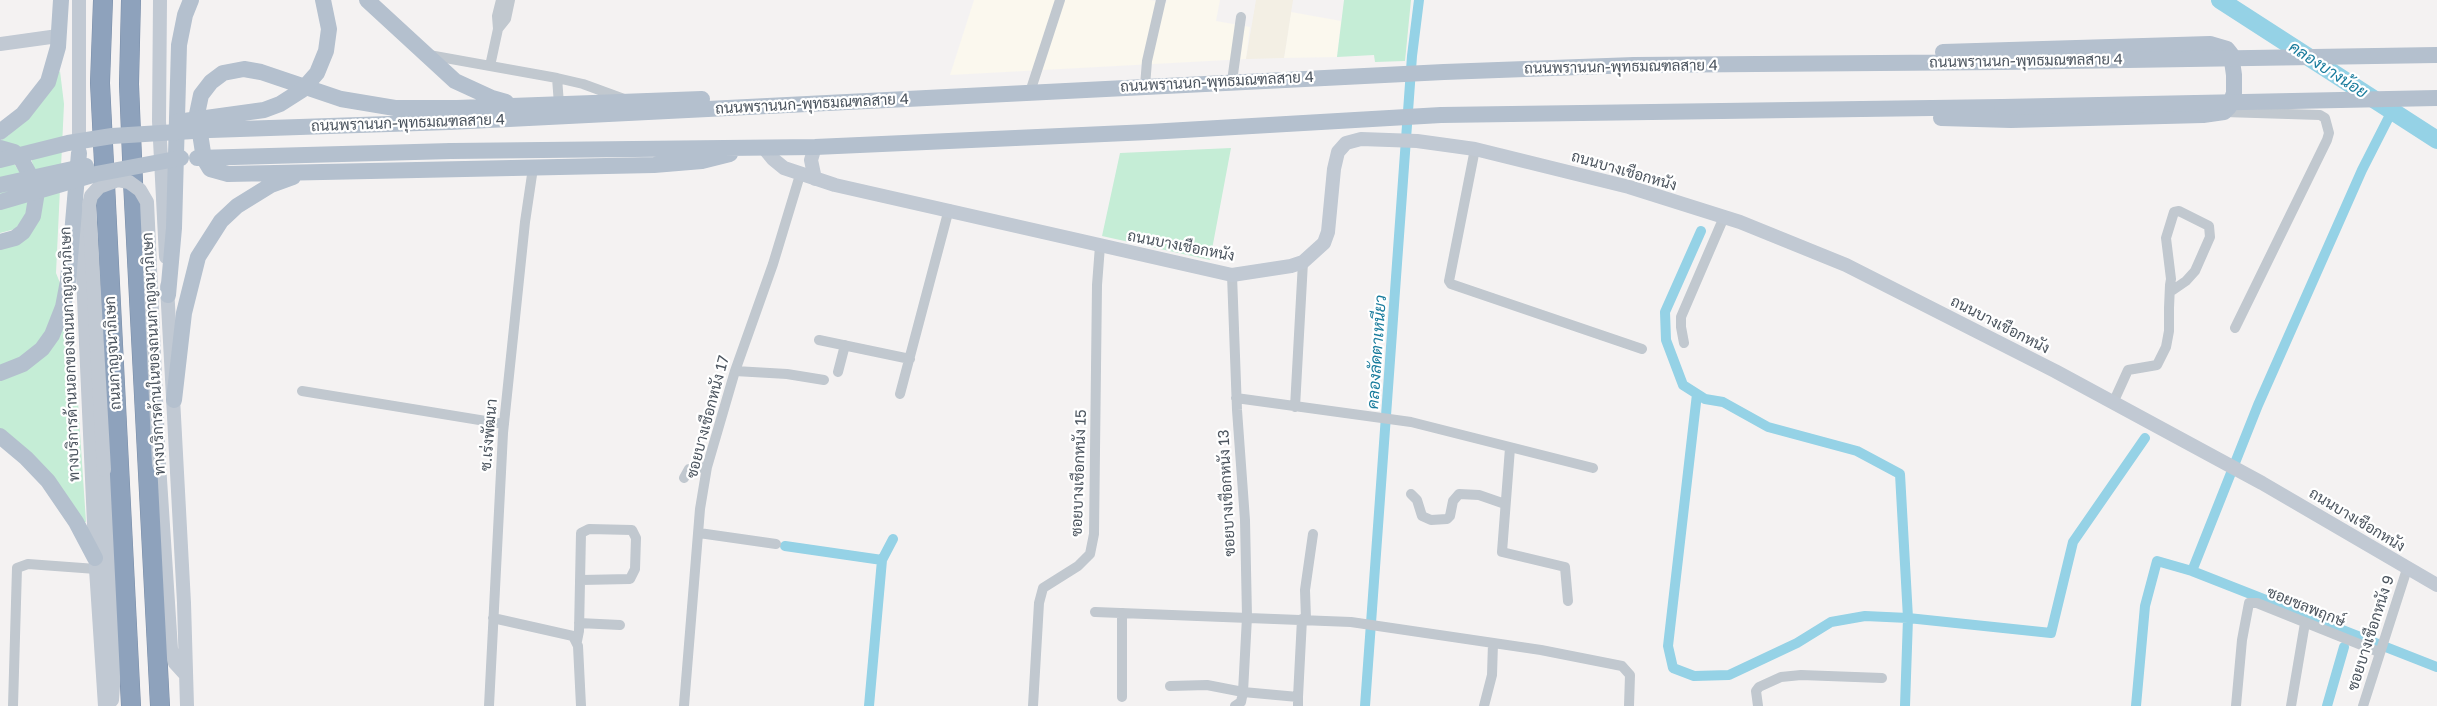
<!DOCTYPE html>
<html>
<head>
<meta charset="utf-8">
<style>
	body { margin:0 }
	canvas { display:block; background:#f4f2f2 }
</style>
</head>
<body>
<canvas width="2437" height="706"></canvas>
<script>
const c = document.querySelector('canvas').getContext('2d');
c.lineJoin = 'round';
function fillPath(path, color) {
  c.fillStyle = color;
  c.fill(path, 'evenodd');
}
function poly(rows) {
  const path = new Path2D();
  for (const r of rows) {
    path.moveTo(r[0], r[1]);
    for (let i = 2; i < r.length; i += 2) path.lineTo(r[i], r[i + 1]);
  }
  return path;
}
function strokePath(path, color, width, dash) {
  c.strokeStyle = color;
  c.lineWidth = width;
  c.lineCap = dash ? 'butt' : 'round';
  c.setLineDash(dash || []);
  c.stroke(path);
}
function drawText(font, color, halo, rows, align = 'center') {
  c.font = font + ' "Golos Text",Sarabun,sans-serif';
  c.lineWidth = 4.5;
  c.setLineDash([]);
  c.textBaseline = 'middle';
  c.strokeStyle = halo;
  c.fillStyle = color;
  for (const [text, x, y, turn = 0] of rows) {
    c.save();
    c.translate(x, y);
    c.rotate((+turn || 0) * Math.PI / 180);
    c.textAlign = isNaN(turn) ? turn : align;
    if (halo) c.strokeText(text, 0, 0);
    c.fillText(text, 0, 0);
    c.restore();
  }
}
fillPath(poly([
	[974,0,1150,0,1166,3,1167,0,1220,0,1216,21,1250,27,1246,59,950,75],
	[1291,12,1341,21,1337,57,1284,58]
]), '#fbf8ee');
fillPath(poly([
	[1344,0,1411,0,1405,61,1375,62,1374,55,1337,57],
	[60,71,64,104,56,273,72,313,86,522,82,522,0,430,0,245,21,238,39,187,31,158,0,141,9,135,36,106],
	[1231,148,1210,260,1102,236,1120,153],
	[0,158,13,162,26,182,28,215,15,229,0,233]
]), '#c5edd6');
fillPath(poly([
	[1256,0,1293,0,1284,58,1246,59]
]), '#f3efe4');
strokePath(poly([
	[1701,231,1665,312,1666,340,1683,385,1705,399,1723,402,1768,427,1857,451,1900,474,1908,618,1905,706],
	[1697,394,1668,646,1673,668,1694,676,1729,675,1797,643,1831,622,1865,616,1908,618,2051,633,2073,542,2145,438],
	[785,546,882,560],
	[2192,571,2437,667],
	[869,706,882,560,893,539],
	[1365,706,1412,56,1419,0],
	[2136,706,2145,606,2157,561,2192,571,2258,405,2362,170,2392,111],
	[2327,706,2344,647]
]), '#95d2e6', 10);
strokePath(poly([
	[2220,0,2437,140]
]), '#95d2e6', 18);
const highway = poly([
	[103,0,100,83,131,706],
	[131,0,129,84,133,182,160,706]
]);
strokePath(highway, '#798da8', 20);
strokePath(poly([
	[498,29,506,19,510,0],
	[429,55,557,78,583,84,624,99],
	[490,66,498,29,497,16,501,0],
	[557,78,559,104],
	[1232,81,1241,17],
	[1145,86,1147,61,1161,0],
	[1030,92,1060,0],
	[2224,112,2320,115,2325,118,2329,133,2327,140,2235,328],
	[1475,149,1449,281,1451,284,1642,349],
	[1232,275,1237,410,1245,520,1247,617,1243,692,1241,702,1235,706],
	[819,340,910,359],
	[1684,343,1681,327,1681,317,1724,217],
	[735,371,787,374,824,380],
	[838,372,845,345],
	[302,391,504,424],
	[900,394,949,209],
	[1236,398,1411,422,1593,468],
	[2113,403,2128,370,2157,365,2166,347,2169,331,2169,308,2170,285,2171,279,2166,238,2174,212,2179,211,2209,226,2210,237,2195,271,2186,281,2170,292],
	[1295,407,1303,262],
	[1510,448,1502,552,1565,567,1568,601],
	[684,478,689,469,707,467],
	[1411,494,1417,500,1422,516,1431,520,1447,519,1450,516,1453,501,1459,494,1479,495,1505,504],
	[699,533,776,544],
	[1095,612,1351,622,1541,650,1622,666,1630,675,1629,706],
	[493,618,573,636,578,646,581,706],
	[1306,619,1305,590,1313,534],
	[579,623,620,625],
	[577,641,579,631,581,533,589,529,632,530,636,538,635,569,630,579,581,580],
	[1170,686,1207,685,1243,692,1298,697,1298,706],
	[1122,697,1122,613],
	[1298,697,1302,619],
	[13,706,17,568,28,564,96,569],
	[489,706,503,433,525,222,533,168],
	[684,706,700,509,707,467,735,371,773,264,800,175],
	[1033,706,1039,603,1043,588,1078,566,1090,554,1094,534,1097,285,1100,246],
	[1484,706,1492,675,1493,643],
	[1758,706,1756,691,1759,687,1781,677,1801,675,1882,678],
	[2236,706,2242,640,2249,603,2257,603,2379,652],
	[2291,706,2305,623],
	[2363,706,2407,569]
]), '#c1c8cf', 10);
strokePath(poly([
	[160,0,159,121,166,257],
	[0,44,58,36],
	[815,147,811,160,815,179],
	[764,148,773,159,784,168,835,185,1232,275,1291,266,1303,262,1324,243,1328,232,1334,169,1338,152,1346,143,1361,139,1417,141,1475,149,1629,187,1740,222,1846,265,2055,371,2262,483,2437,585],
	[79,152,79,0],
	[80,208,96,569,105,706],
	[167,286,184,603,187,706],
	[159,464,171,649,175,663,185,674],
	[104,470,114,672,112,700]
]), '#c1c9d3', 14);
strokePath(poly([
	[367,0,455,81,492,98,506,102],
	[702,99,457,108,395,108,341,99,261,72,244,69,223,73,211,82,201,95,197,114,204,159,210,169,228,174,654,165,702,161,730,154],
	[1941,118,2011,120,2203,115,2224,112,2229,107,2234,93,2234,75,2231,54,2227,49,2210,44,1943,52],
	[449,122,1444,72,1634,65,2003,62],
	[0,132,23,114,48,82,58,47,61,0],
	[0,148,14,152,21,159,32,179,36,198,33,216,23,232,15,238,0,242],
	[451,151,815,147,1149,132,1441,115,2002,107],
	[168,295,174,228,179,45,185,15,191,0],
	[0,373,23,364,42,349,52,335,63,307,68,281,79,153],
	[174,400,184,313,198,257,221,221,237,206,271,185,293,177],
	[0,436,26,458,48,481,76,522,95,558]
]), '#b4c0ce', 16);
strokePath(highway, '#8ea2bc', 19);
strokePath(poly([
	[104,470,89,205,91,196,99,187,118,180,129,182,140,190,147,202,159,464]
]), '#c1c9d3', 14);
strokePath(poly([
	[2003,62,2437,55],
	[2002,107,2437,98],
	[177,122,264,110,280,104,302,90,317,73,326,51,329,29,323,0],
	[197,158,451,151],
	[0,160,68,143,112,136,210,130,449,122],
	[0,185,86,166],
	[0,202,96,174,181,158]
]), '#b4c0ce', 16);
drawText('15px', '#4b545e', '#fff', [
	["ถนนพรานนก-พุทธมณฑลสาย 4",2026,61,-1],
	["ถนนพรานนก-พุทธมณฑลสาย 4",1621,67,-1],
	["ถนนพรานนก-พุทธมณฑลสาย 4",1217,82,-3],
	["ถนนพรานนก-พุทธมณฑลสาย 4",812,104,-3],
	["ถนนพรานนก-พุทธมณฑลสาย 4",408,123,-2],
	["ถนนบางเชือกหนัง",1624,171,16],
	["ถนนบางเชือกหนัง",1181,246,11],
	["ถนนบางเชือกหนัง",2000,325,27],
	["ถนนกาญจนาภิเษก",113,353,-93],
	["ทางบริการด้านนอกของถนนกาญจนาภิเษก",70,354,-92],
	["ทางบริการด้านในของถนนกาญจนาภิเษก",154,354,-93],
	["ซอยบางเชือกหนัง 17",708,417,-75],
	["ซ.เร่งพัฒนา",489,435,-85],
	["ซอยบางเชือกหนัง 15",1079,473,-88],
	["ซอยบางเชือกหนัง 13",1227,493,-93],
	["ถนนบางเชือกหนัง",2357,520,31],
	["ซอยชลพฤกษ์",2306,607,22],
	["ซอยบางเชือกหนัง 9",2371,633,-72]
]);
drawText('italic 16px', '#187b9c', '#fff', [
	["คลองบางน้อย",2328,70,33],
	["คลองลัดตาเหนียว",1377,352,-86]
]);
</script>
</body>
</html>
